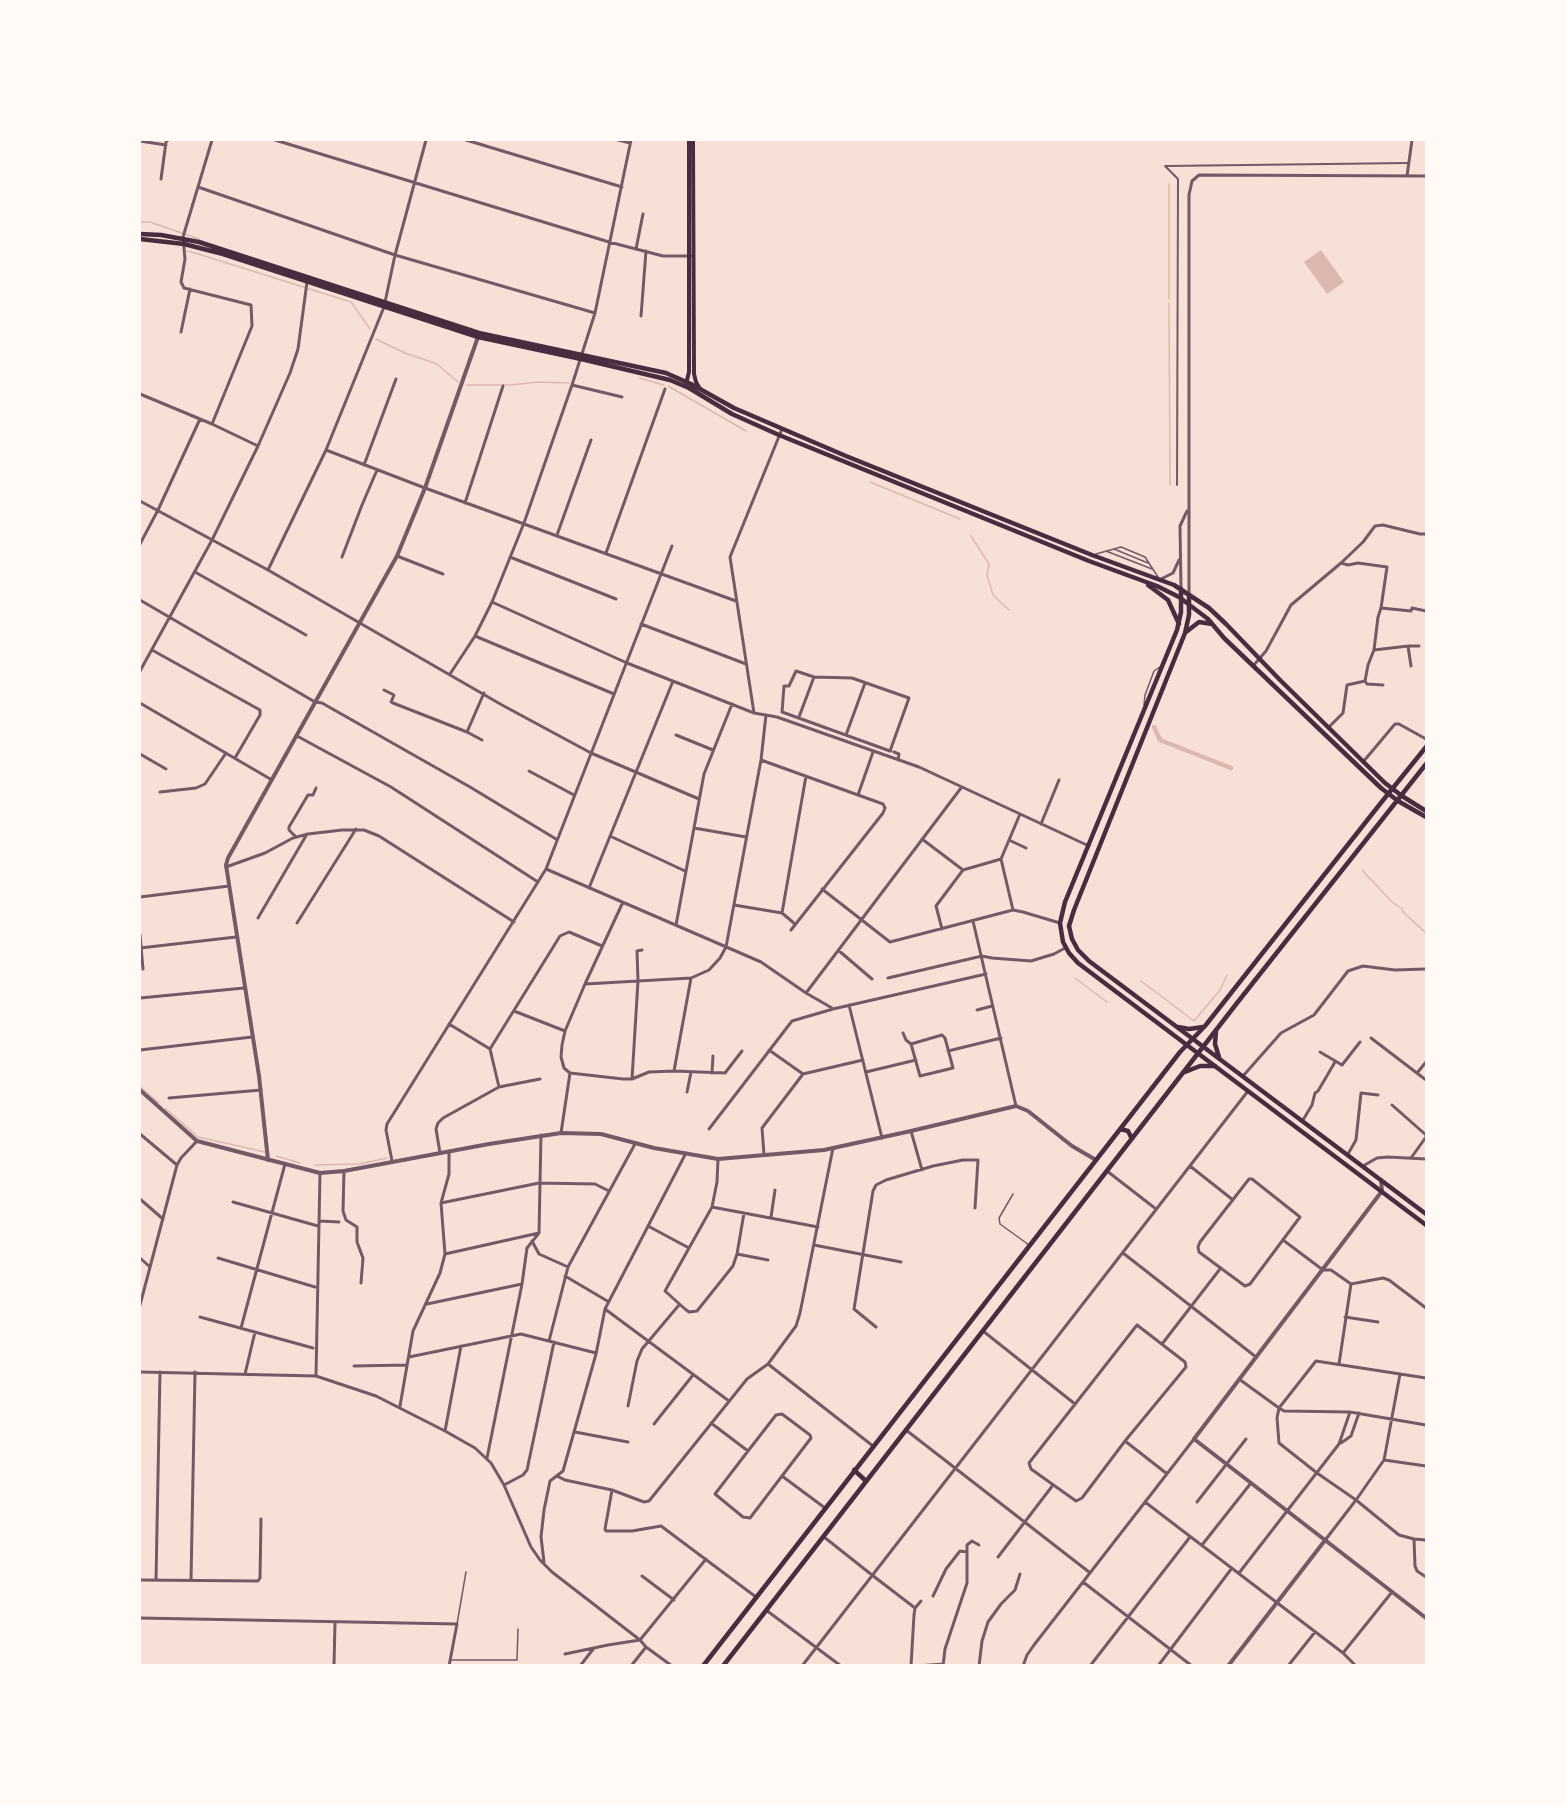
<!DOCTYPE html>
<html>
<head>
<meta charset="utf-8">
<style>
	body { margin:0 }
	#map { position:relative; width:1566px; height:1805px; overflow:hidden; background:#f7e1d7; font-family:"IBM Plex Sans",sans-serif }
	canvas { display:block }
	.frame { position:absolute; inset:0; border:141px solid #fffaf5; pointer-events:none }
</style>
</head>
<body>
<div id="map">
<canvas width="1566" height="1805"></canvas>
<div class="frame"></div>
</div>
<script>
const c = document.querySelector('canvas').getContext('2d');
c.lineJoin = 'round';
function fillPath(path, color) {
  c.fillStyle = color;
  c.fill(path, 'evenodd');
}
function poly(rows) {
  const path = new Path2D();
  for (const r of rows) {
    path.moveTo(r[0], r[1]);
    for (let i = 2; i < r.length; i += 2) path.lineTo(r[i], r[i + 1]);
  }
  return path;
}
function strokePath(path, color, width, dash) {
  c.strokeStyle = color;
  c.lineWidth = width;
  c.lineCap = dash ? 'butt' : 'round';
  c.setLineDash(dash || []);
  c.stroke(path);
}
fillPath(poly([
	[1321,250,1344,282,1327,294,1304,262]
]), '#dcb8b0');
strokePath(poly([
	[1169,184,1169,299],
	[140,222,150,222,199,239],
	[187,251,195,253,351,302,370,329],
	[1169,303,1170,485],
	[376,339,405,353,437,364,458,382],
	[639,378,664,385],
	[467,385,510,385,538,382,569,383],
	[668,386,746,431],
	[870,482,960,519],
	[971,536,989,564,987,575,993,595,1009,610],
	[1362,870,1392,902,1402,909,1404,913,1426,933],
	[1075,978,1107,1002],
	[1141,981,1194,1021,1220,990,1227,975],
	[140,1087,159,1103],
	[166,1109,198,1137,265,1152],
	[276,1156,300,1163],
	[315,1165,359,1164,387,1158]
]), '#dcb8b0', 1.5);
strokePath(poly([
	[1154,727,1160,740,1231,768]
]), '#dcb8b0', 4.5);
strokePath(poly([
	[1114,549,1148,563],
	[1106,551,1152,569],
	[1096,554,1121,547,1145,557,1158,577],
	[1144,705,1145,695,1154,671,1160,667],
	[1013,1194,999,1218,1000,1224,1029,1245],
	[457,1624,466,1572],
	[451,1660,517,1660,518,1629]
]), '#755966', 1.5);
strokePath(poly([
	[1177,485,1178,179,1165,166,1408,163]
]), '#755966', 2);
strokePath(poly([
	[212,140,183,237,185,259,181,282,184,288,251,305,252,326,212,424],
	[275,140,609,242,663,256,691,256],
	[466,140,622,187],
	[618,140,630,143],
	[140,141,166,145],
	[1407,176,1412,140],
	[161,179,166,142,168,140],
	[198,187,395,255,595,313],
	[636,249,643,214],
	[641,316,646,251],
	[181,332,190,289],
	[572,385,622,397],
	[140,394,212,424,258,446],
	[326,450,425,488,736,601],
	[364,465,396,379],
	[140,501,268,570,502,705,591,753,699,799],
	[465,503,503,386],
	[557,535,591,440],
	[140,544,158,510,200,419],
	[606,553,665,389],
	[397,556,443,574],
	[342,557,362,505,377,470],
	[510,557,616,599],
	[1341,563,1348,565,1358,563,1387,567,1381,608,1378,617,1374,650,1368,665,1365,681],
	[268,570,326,450,384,307,395,255,426,140],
	[195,572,306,635],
	[1161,579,1173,573,1179,560],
	[1181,589,1180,526,1187,511],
	[1189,595,1189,195,1192,181,1199,175,1426,176],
	[140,600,315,702,322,703,470,787,556,839],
	[492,602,627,663,754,713,777,717,919,767,1089,846],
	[1381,608,1411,611,1412,608,1426,611],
	[641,624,746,664],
	[475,636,614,694],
	[1408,646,1411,666],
	[152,650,260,710,260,715,235,758],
	[1374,650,1408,646,1419,646],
	[1253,666,1266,651,1291,605,1341,563,1363,542,1375,526,1383,525,1420,534,1426,534],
	[140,671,212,540,258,446,290,373,298,349,307,282],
	[450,674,475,636,492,602,524,523,572,385,595,313,631,140],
	[384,690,394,695,391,702,393,703,467,732,484,693],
	[140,703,272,780],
	[754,713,730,557,782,429],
	[799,717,814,677],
	[1329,727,1343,713,1347,685,1365,681,1367,684,1383,685],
	[467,732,482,740],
	[676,735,713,750],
	[846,735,865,683],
	[297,736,391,787,538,882],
	[890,751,782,712,784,686,789,686,796,671,814,677,852,678,909,698,890,751,891,751],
	[894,752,899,754,898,760],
	[140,754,166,769],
	[761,760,883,804,885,808,883,813,791,930],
	[1363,762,1395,724,1399,724,1426,739],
	[529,771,574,795],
	[160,792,196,788,205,784,226,753],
	[858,795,873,752],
	[1041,824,1059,780],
	[694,828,746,837],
	[610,836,685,871],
	[296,837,289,830,289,827,308,795,313,795,316,788],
	[922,839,963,870],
	[1009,840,1026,848],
	[226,867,265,853,293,838,308,834,342,830,364,830,379,836,514,922],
	[546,869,761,962,806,993,832,1008],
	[589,888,673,681],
	[822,889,890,942,1013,910,1023,912,1060,923],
	[140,897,229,886],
	[623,902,585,984,565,1031,562,1045,561,1057,564,1068,570,1073,623,1079,632,1079,649,1072,674,1071,691,978],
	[734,905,782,913],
	[1013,910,1001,859,1020,814],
	[258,918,307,834],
	[973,921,1016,1106],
	[297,923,356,829],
	[795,924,782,913,806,776],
	[676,925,704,774,732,704],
	[942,929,936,906,963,870,1001,859],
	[140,935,143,969],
	[140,948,236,937],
	[838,950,872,979],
	[888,978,982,956,992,958,1031,961,1054,954,1065,948],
	[585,984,691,978,709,970,720,958,726,947,761,760,766,715],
	[806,993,961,788],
	[140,998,244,988],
	[849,1005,882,1138],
	[977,1010,992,1006],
	[514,1011,565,1031],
	[449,1024,490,1049],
	[903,1033,906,1040,911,1044],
	[942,1035,945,1038,953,1068,920,1076,911,1044,942,1035],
	[1371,1038,1426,1080],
	[140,1050,252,1037],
	[769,1050,803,1074],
	[948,1051,1001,1038],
	[1320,1052,1342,1065,1360,1042],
	[674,1071,725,1073,742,1051],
	[866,1072,916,1060],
	[712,1073,713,1056],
	[1417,1073,1426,1062],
	[1243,1076,1281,1033,1314,1015,1348,971,1363,966,1395,970,1426,969],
	[632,1079,638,981,637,951,642,950],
	[499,1087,490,1049,560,936,569,932,602,946],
	[687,1092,691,1072],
	[169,1098,261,1090],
	[1392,1105,1426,1135],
	[1303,1120,1312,1105,1315,1093,1318,1091,1335,1062],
	[709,1129,792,1021,833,1009,986,974],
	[911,1131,922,1170],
	[561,1133,570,1073],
	[140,1134,177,1165],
	[440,1153,436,1129,438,1123,443,1118,499,1087,540,1079],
	[1348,1154,1356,1140,1361,1093,1378,1095],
	[764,1155,762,1128,803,1074,863,1060],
	[1411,1158,1426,1137],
	[718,1159,717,1182,712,1207,665,1291,685,1309,689,1312,697,1311,733,1266,737,1254,744,1213],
	[392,1161,386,1130,387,1124,546,869,672,546],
	[1190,1166,1233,1200],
	[1363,1166,1377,1158,1388,1157,1426,1159],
	[344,1171,343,1211,346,1220,357,1227,357,1242,363,1258,361,1283],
	[1107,1171,1156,1209],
	[1249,1179,1252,1179,1300,1217,1250,1284,1245,1286,1199,1252,1198,1247,1200,1242,1249,1179],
	[140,1199,163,1219],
	[233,1202,318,1226],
	[441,1203,539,1183,595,1184,609,1191],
	[712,1207,818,1227],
	[771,1217,775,1190],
	[320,1221,339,1222],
	[648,1226,689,1248],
	[1283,1240,1323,1270,1331,1270,1351,1284,1383,1278,1389,1280,1426,1308],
	[532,1241,539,1254,568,1267],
	[814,1245,901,1262],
	[1123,1253,1256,1357],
	[445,1254,539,1233],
	[737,1254,768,1260],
	[140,1258,150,1267],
	[218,1258,315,1287],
	[565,1276,609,1302],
	[427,1304,522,1284],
	[140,1305,177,1165,181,1158,197,1141],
	[605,1309,729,1401],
	[200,1317,313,1348],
	[1345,1317,1378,1322],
	[1137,1325,1185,1362,1186,1367,1125,1441,1082,1498,1076,1501,1031,1469,1029,1463,1137,1325],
	[876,1327,854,1309,873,1191,876,1185,886,1180,933,1166,963,1160,978,1160,975,1208],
	[241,1328,285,1164],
	[983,1331,1075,1404],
	[549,1341,568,1267,635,1144],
	[1162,1344,1220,1269],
	[409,1357,521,1334,596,1353],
	[768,1364,873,1446],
	[1339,1364,1351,1284],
	[354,1366,407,1365],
	[140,1372,316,1376,376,1396,445,1431,475,1448,491,1463,504,1485,531,1547,540,1560,552,1572,640,1640,646,1647,672,1666],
	[245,1374,255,1332],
	[316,1376,320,1173],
	[1426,1378,1316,1361,1279,1408,1277,1418,1279,1443,1317,1473,1356,1500,1399,1535,1414,1539,1426,1540],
	[1239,1379,1279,1408,1284,1411,1350,1412,1426,1425],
	[400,1406,413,1331,440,1273,445,1254,441,1203,449,1174,449,1152],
	[628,1406,637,1361,642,1349,679,1305],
	[711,1423,748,1451,776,1415,782,1414,810,1435,811,1438,782,1476,825,1508],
	[654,1424,693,1375],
	[906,1430,1089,1572],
	[445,1431,461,1346],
	[575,1432,628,1442],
	[1125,1441,1166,1473],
	[1341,1443,1351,1436,1359,1413],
	[748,1451,715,1494,743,1517,750,1518,782,1476],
	[487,1458,522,1284,527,1248,539,1233,541,1135],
	[1384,1460,1426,1466],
	[557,1476,565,1480,612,1490,644,1502,649,1501,747,1379,768,1364,796,1326,800,1313,833,1148],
	[504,1485,523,1475,527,1470,554,1342],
	[612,1490,605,1529,606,1531,632,1531,661,1526,756,1597],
	[1145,1502,1343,1653,1356,1666],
	[1197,1502,1246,1439],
	[824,1537,872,1575,915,1608],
	[1326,1539,1356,1500,1384,1460,1400,1374],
	[1414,1539,1415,1566,1417,1571,1426,1577],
	[1202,1545,1251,1483],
	[998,1557,1053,1485],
	[544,1562,541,1537,544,1510,550,1481,563,1471,596,1354,605,1309,686,1153],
	[1239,1573,1339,1444,1350,1412],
	[642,1576,674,1600],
	[140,1580,258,1581,260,1578,261,1519],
	[156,1580,160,1372],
	[191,1580,195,1372],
	[1083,1582,1192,1666],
	[933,1596,946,1569,960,1551,967,1552],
	[766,1610,841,1666],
	[140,1618,457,1624,449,1666],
	[1343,1653,1392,1592],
	[565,1654,608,1645,640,1640,706,1559],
	[334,1666,335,1622],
	[580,1666,594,1648],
	[631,1666,646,1647],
	[802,1666,1248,1091],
	[911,1666,914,1615,915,1608,921,1601],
	[917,1666,943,1664],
	[943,1666,945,1649,967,1583,967,1545,972,1541,979,1545],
	[979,1666,982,1641,988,1622,1001,1604,1015,1590,1020,1574],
	[1023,1666,1027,1655,1034,1645,1194,1439],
	[1090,1666,1190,1537],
	[1158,1666,1232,1568],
	[1288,1666,1315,1632]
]), '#755966', 3);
strokePath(poly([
	[140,1090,197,1141,320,1173,344,1171,489,1144,561,1133,601,1134,654,1148,718,1159,824,1150,911,1131,1016,1106,1028,1111,1072,1146,1096,1160],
	[268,1160,259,1076,226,865,228,858,397,556,425,488,479,334],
	[1381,1180,1382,1191,1194,1439,1426,1618],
	[1228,1666,1326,1539]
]), '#755966', 4);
strokePath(poly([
	[693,140,694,374,696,382,700,389],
	[686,384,689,372,689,140]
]), '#4a2c40', 4);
strokePath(poly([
	[140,234,161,235,199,242,479,333,666,373,691,384,734,408,846,456,1092,555,1174,585,1209,608,1226,624,1280,680,1385,783,1402,796,1426,811],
	[140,239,184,244,223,254,478,337,581,359,670,380,689,388,732,414,779,435,1089,561,1157,586,1179,597,1208,619,1224,638,1381,788,1398,801,1426,817],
	[1148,585,1168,600,1179,624],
	[1181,589,1181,612,1177,630,1065,902,1060,923,1063,942,1069,953,1078,963,1426,1225],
	[1189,595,1189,615,1185,633,1074,910,1069,926,1072,939,1078,950,1089,961,1426,1214],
	[1186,632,1199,622,1212,624],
	[1216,1031,1215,1044,1219,1057]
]), '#4a2c40', 4.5);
strokePath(poly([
	[1178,1027,1189,1029,1203,1027],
	[1185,1072,1200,1066,1215,1066],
	[1120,1129,1128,1131,1132,1139],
	[854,1470,866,1481],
	[703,1666,1180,1052,1205,1026,1380,804,1426,747],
	[723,1666,1237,1003,1426,764]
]), '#4a2c40', 4.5);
</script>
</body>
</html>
